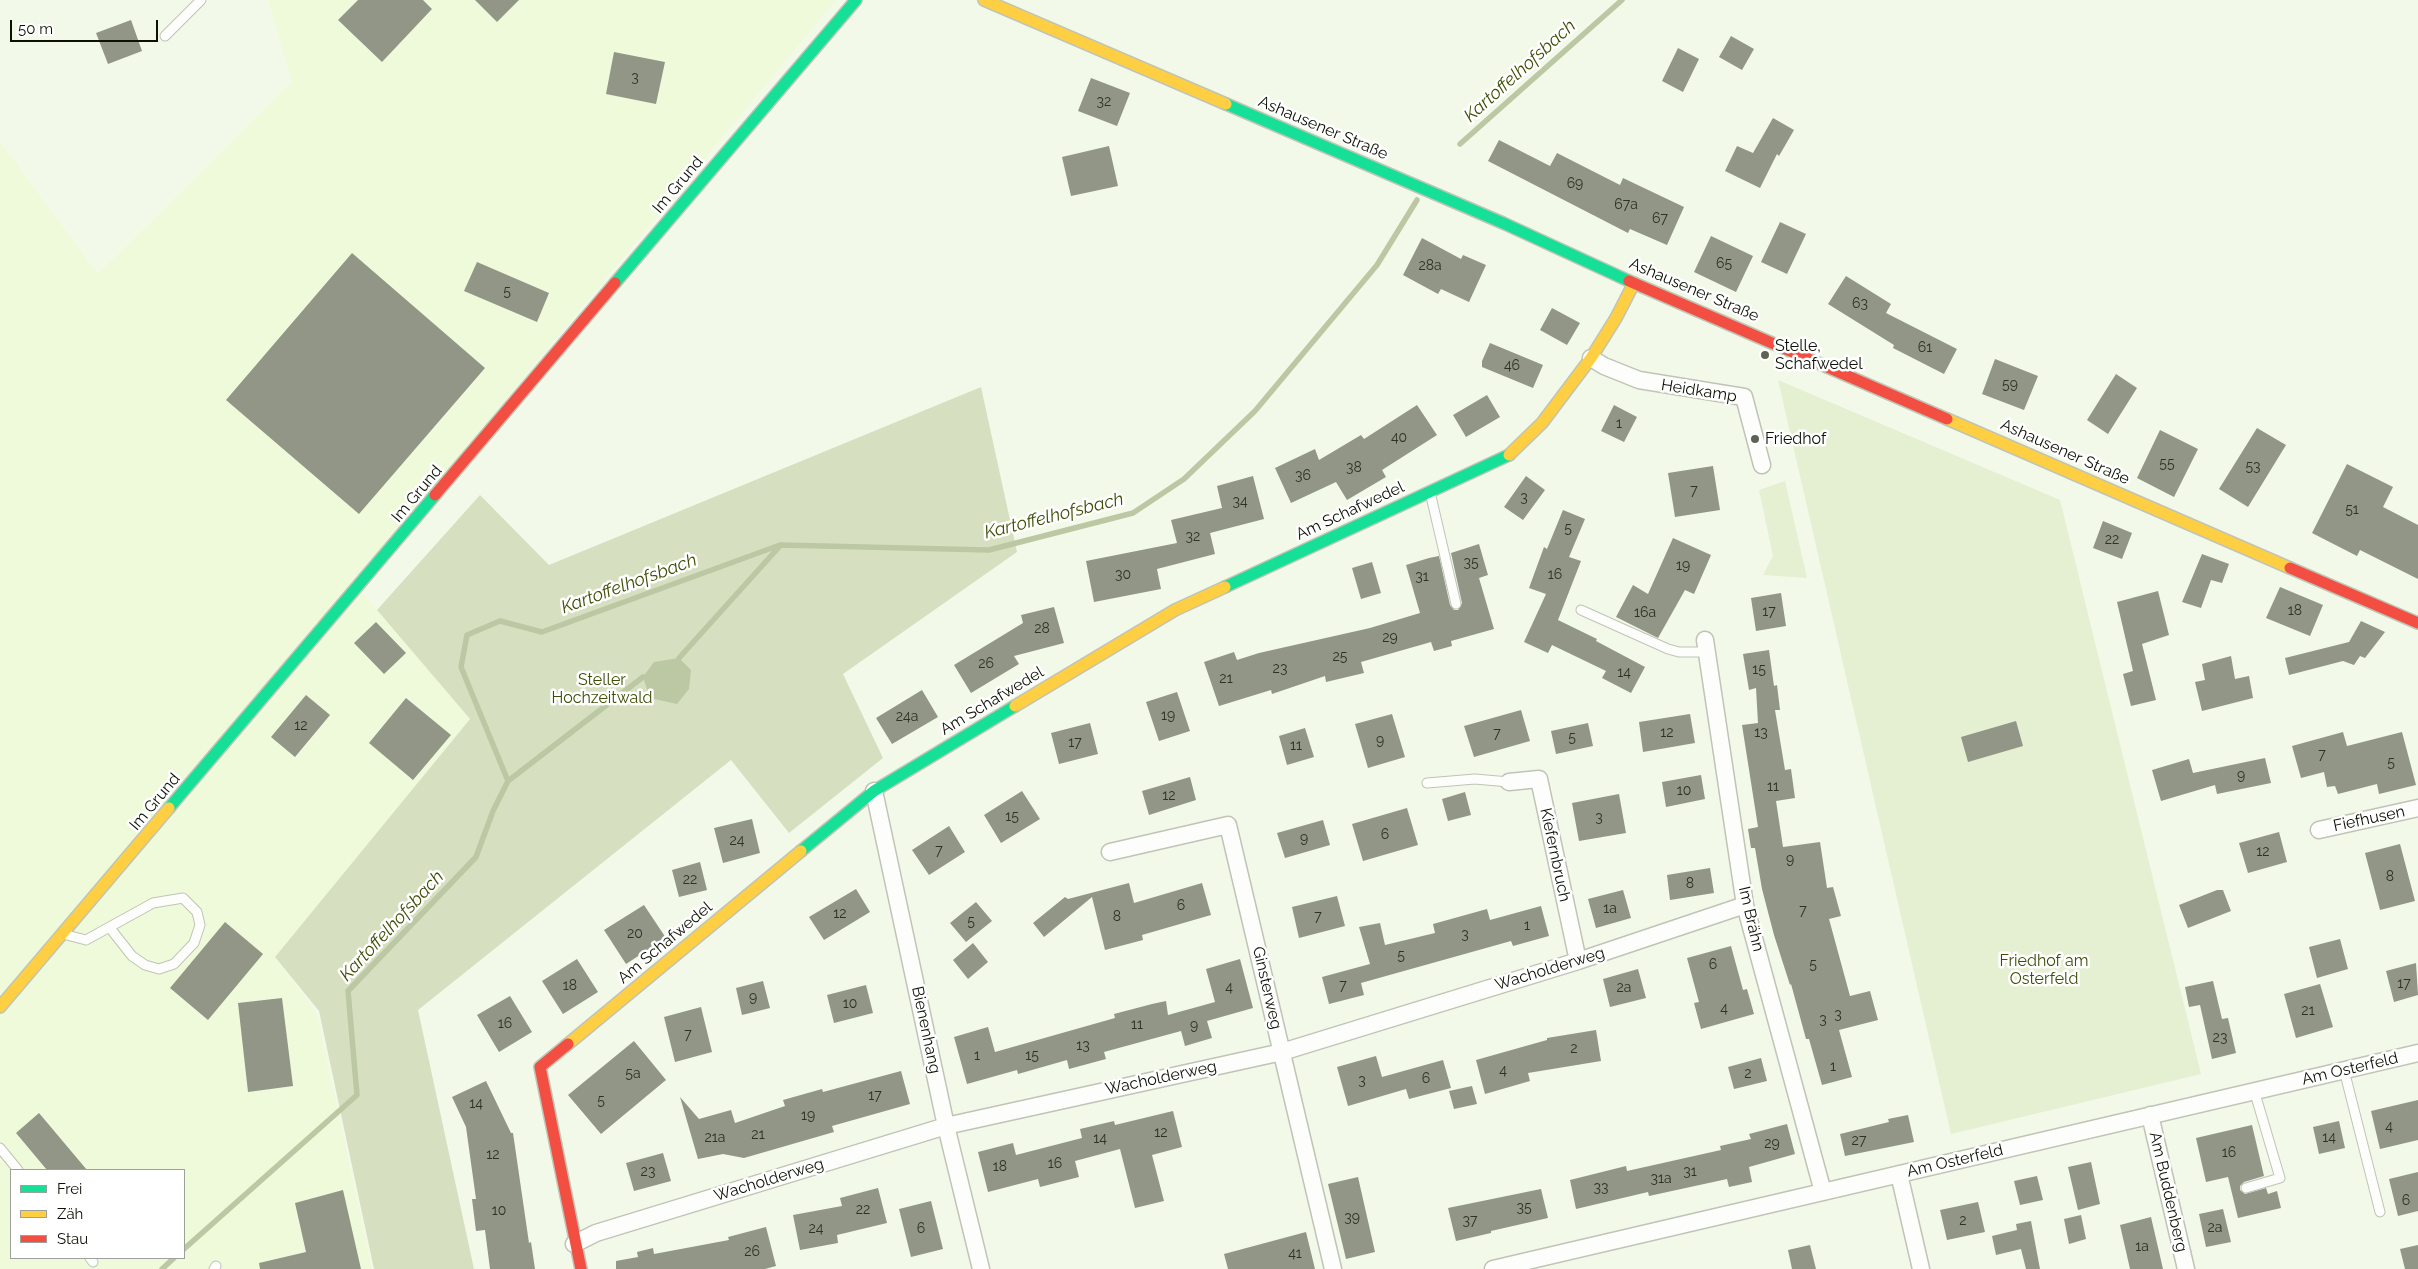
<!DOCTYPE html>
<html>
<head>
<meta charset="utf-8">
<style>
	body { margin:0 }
	#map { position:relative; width:2418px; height:1269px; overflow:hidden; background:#f3f9e8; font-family:Raleway,sans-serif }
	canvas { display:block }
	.legend { position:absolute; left:10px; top:1169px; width:175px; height:90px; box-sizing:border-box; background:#fff; border:1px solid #9ea09b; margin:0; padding:6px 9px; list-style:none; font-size:15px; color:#0d1105 }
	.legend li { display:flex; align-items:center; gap:10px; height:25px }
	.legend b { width:25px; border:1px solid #9ea09b }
	.scale { position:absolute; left:10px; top:20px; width:148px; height:22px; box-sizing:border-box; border:2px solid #0d1105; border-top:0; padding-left:6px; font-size:15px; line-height:18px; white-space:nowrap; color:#0d1105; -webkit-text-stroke:4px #fff; paint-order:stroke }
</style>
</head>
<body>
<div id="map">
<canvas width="2418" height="1269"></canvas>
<ul class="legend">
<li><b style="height:6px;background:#16e098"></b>Frei</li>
<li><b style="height:6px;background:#ffcf43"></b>Zäh</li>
<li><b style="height:6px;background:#f24e42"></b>Stau</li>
</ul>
<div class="scale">50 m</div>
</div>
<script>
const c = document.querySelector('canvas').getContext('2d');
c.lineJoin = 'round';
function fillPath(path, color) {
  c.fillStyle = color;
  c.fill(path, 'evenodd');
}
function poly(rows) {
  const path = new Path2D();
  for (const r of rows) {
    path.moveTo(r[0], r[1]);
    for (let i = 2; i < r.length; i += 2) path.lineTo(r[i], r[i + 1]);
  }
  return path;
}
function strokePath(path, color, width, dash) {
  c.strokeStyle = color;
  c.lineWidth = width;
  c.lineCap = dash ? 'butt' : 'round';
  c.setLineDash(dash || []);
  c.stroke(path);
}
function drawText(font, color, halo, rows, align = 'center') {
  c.font = font + ' Raleway,sans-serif';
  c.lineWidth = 5;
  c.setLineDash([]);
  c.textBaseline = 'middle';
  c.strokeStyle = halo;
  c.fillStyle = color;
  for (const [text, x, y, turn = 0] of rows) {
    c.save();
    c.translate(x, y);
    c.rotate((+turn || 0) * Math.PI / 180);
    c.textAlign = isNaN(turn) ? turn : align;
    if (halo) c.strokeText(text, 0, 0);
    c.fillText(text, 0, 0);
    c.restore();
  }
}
fillPath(poly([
	[268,0,836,0,354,583,470,719,275,957,317,1014,372,1269,0,1269,0,142,98,274,292,82],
	[11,1170,184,1170,184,1258,11,1258]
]), '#effada');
fillPath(poly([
	[1778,380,2060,500,2201,1074,1951,1134],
	[1785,481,1807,578,1763,575,1773,556,1759,490]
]), '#e5efd1');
fillPath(poly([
	[981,387,1017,552,843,674,883,758,789,833,731,760,418,1010,474,1269,374,1269,319,1011,275,957,470,719,377,610,480,495,549,565]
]), '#d6e0c0');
fillPath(poly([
	[679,658,691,670,689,689,677,704,650,698,643,677,654,662]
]), '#bcc7a3');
strokePath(poly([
	[1460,144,1622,0],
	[679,658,779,547],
	[508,781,643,677],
	[184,1249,357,1095,348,991,476,857,493,811,508,781,461,667,467,635,500,621,542,632,780,545,989,550,1133,513,1184,479,1255,411,1377,265,1417,200],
	[162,1269,174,1258]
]), '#bcc7a3', 5.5);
fillPath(poly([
	[358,0,423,0,432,9,382,62,338,20],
	[475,0,519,0,497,22],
	[131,20,142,51,108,64,96,33],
	[1731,36,1754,49,1742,70,1719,57],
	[1678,48,1699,59,1683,92,1662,81],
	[614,52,665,62,656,104,606,94],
	[1091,78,1130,93,1117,126,1078,111],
	[1773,118,1794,130,1779,156,1777,154,1760,188,1725,171,1737,146,1753,153],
	[1499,140,1550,166,1557,153,1620,185,1623,178,1684,207,1667,245,1630,229,1628,233,1488,161],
	[1109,146,1118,186,1071,196,1062,157],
	[1780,222,1806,234,1787,274,1761,262],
	[1711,236,1753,256,1736,292,1694,272],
	[1422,238,1461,259,1463,255,1486,265,1469,302,1441,289,1438,294,1403,275],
	[352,253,485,368,359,514,226,400],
	[477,262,549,293,537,322,464,291],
	[1846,276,1891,304,1886,313,1957,349,1944,374,1893,348,1894,345,1828,304],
	[1552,308,1580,323,1567,345,1540,330],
	[1490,343,1543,365,1533,388,1482,367,1482,361],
	[1995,359,2038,376,2024,410,1982,394],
	[2116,374,2137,388,2108,434,2087,420],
	[1487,395,1500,417,1466,437,1453,415],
	[1417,405,1437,435,1382,470,1386,477,1347,500,1336,482,1291,503,1275,468,1315,449,1319,460,1361,435,1364,439],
	[1614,405,1637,417,1624,442,1601,431],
	[2257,428,2286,445,2248,507,2219,489],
	[2160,430,2198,449,2174,497,2137,478],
	[2347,464,2393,487,2383,507,2418,525,2418,579,2360,550,2357,556,2312,533],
	[1713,466,1720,510,1675,517,1668,473],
	[1253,476,1264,519,1210,533,1215,554,1157,569,1161,589,1094,602,1086,561,1177,543,1171,520,1222,508,1217,486],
	[1526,476,1545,490,1523,520,1504,507],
	[1563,510,1585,519,1569,557,1581,561,1558,620,1597,639,1596,641,1645,667,1631,693,1602,678,1606,671,1552,645,1548,653,1524,642,1546,594,1529,588,1544,547,1547,549],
	[2103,521,2132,533,2122,559,2093,548],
	[1673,538,1711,555,1694,594,1685,590,1658,638,1616,617,1633,585,1648,594],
	[1479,544,1488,575,1479,578,1494,629,1451,641,1452,646,1434,651,1431,642,1361,662,1364,673,1326,682,1325,676,1272,694,1271,690,1219,706,1204,662,1234,652,1237,660,1259,653,1370,628,1420,613,1406,565,1429,558,1439,556,1450,605,1454,610,1458,610,1462,603,1451,553],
	[2202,554,2229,564,2222,583,2211,580,2201,608,2182,602],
	[1372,562,1381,593,1361,599,1352,568],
	[2280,587,2323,605,2310,636,2266,618],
	[2158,591,2169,635,2142,644,2156,700,2131,706,2123,674,2133,671,2117,602],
	[1781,593,1786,626,1756,631,1751,598],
	[1054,607,1064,643,1014,656,1019,664,971,693,954,665,1023,623,1021,615],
	[2361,621,2385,632,2365,658,2360,656,2354,665,2343,661,2289,675,2285,658,2349,642],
	[376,622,406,653,384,674,354,643],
	[1769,650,1774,686,1777,685,1780,710,1775,710,1785,770,1791,769,1795,798,1776,801,1783,847,1820,842,1827,888,1833,887,1841,916,1829,919,1850,996,1870,991,1878,1020,1839,1030,1852,1077,1822,1085,1809,1039,1806,1039,1791,984,1790,985,1774,935,1762,889,1755,848,1751,848,1748,829,1758,827,1742,725,1758,723,1756,688,1749,690,1743,654],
	[2231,656,2235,679,2249,676,2253,698,2202,711,2195,682,2205,680,2202,664],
	[922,690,938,717,892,744,876,718],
	[1177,692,1190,731,1159,741,1146,702],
	[306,695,330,715,295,757,271,737],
	[406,698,451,735,413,780,369,743],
	[1521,710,1530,741,1474,757,1464,726],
	[1392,714,1405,757,1368,768,1355,724],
	[1690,714,1695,743,1643,752,1639,722],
	[2016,721,2023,746,1968,762,1961,737],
	[1090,723,1098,754,1059,764,1051,733],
	[1588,723,1593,746,1556,754,1551,731],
	[1305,728,1314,757,1287,765,1279,736],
	[2343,732,2347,746,2402,732,2416,785,2379,794,2377,784,2338,794,2335,786,2327,787,2324,772,2301,778,2292,746],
	[2265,758,2271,783,2217,794,2215,785,2161,801,2152,770,2189,759,2193,773],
	[1701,775,1705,799,1666,807,1662,782],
	[1190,777,1196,800,1149,815,1142,791],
	[1022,791,1040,819,1001,843,984,815],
	[1465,792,1471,815,1448,821,1442,799],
	[1619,794,1626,833,1579,841,1572,803],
	[1407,808,1418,845,1363,861,1352,824],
	[752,819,760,853,723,863,714,828],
	[1323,820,1330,845,1285,858,1277,833],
	[949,826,965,852,929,875,912,850],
	[2279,832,2287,862,2248,873,2239,843],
	[2400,844,2415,901,2380,910,2365,853],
	[700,862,707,890,679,897,672,870],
	[1710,868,1714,893,1670,900,1667,875],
	[1129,883,1134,903,1202,883,1211,915,1142,935,1143,940,1105,950,1092,897,1044,937,1033,923,1065,897,1068,899],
	[856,889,870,912,824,940,809,917],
	[1623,890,1631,918,1596,928,1588,899],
	[2217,890,2223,890,2231,911,2188,928,2179,905],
	[1337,896,1345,926,1299,938,1292,907],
	[976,902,992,921,966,942,950,923],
	[644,905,666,938,626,964,604,930],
	[1541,906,1549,936,1513,946,1511,941,1361,983,1364,995,1329,1004,1322,977,1370,964,1359,927,1380,923,1385,945,1435,933,1433,924,1487,909,1490,920],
	[225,922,263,954,208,1020,170,988],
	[2340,939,2348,969,2317,978,2309,947],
	[973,943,988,962,968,979,953,960],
	[1731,946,1743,990,1747,989,1754,1014,1701,1029,1694,1003,1699,1002,1687,958],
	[577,959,598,992,563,1014,542,981],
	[1240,959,1253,1008,1207,1021,1212,1038,1185,1046,1181,1031,1104,1052,1106,1059,1069,1069,1067,1060,1018,1074,1017,1070,967,1084,954,1037,988,1027,995,1052,1115,1018,1114,1014,1152,1004,1166,1001,1168,1015,1215,1002,1206,969],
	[2416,963,2418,995,2394,1002,2386,971],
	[1638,969,1646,998,1610,1007,1603,979],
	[763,981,770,1008,742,1015,736,988],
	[2213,981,2222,1019,2228,1018,2236,1053,2212,1059,2200,1005,2189,1007,2185,987],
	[2320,984,2333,1027,2296,1038,2284,994],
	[866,985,873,1013,834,1023,827,995],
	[510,996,532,1032,499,1052,477,1015],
	[282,998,293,1086,248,1092,238,1003],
	[701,1007,712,1052,675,1062,664,1017],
	[1596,1030,1601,1061,1528,1073,1530,1081,1485,1094,1476,1060,1547,1040,1547,1038],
	[634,1041,666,1080,601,1134,568,1095],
	[1376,1056,1382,1077,1443,1060,1451,1088,1409,1099,1406,1089,1348,1106,1337,1067],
	[1761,1058,1767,1081,1734,1089,1728,1067],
	[901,1071,910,1104,832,1126,834,1132,744,1158,723,1154,698,1159,680,1097,699,1119,731,1110,735,1123,785,1106,783,1100,822,1089,823,1092],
	[486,1081,511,1133,513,1133,529,1243,531,1242,535,1269,490,1269,485,1230,476,1231,472,1199,476,1199,466,1127,452,1097],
	[1472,1086,1477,1104,1454,1109,1449,1091],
	[2418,1100,2418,1140,2380,1149,2371,1111],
	[1173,1111,1182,1147,1152,1155,1164,1201,1135,1208,1120,1149,1075,1161,1079,1177,1040,1187,1038,1179,988,1192,978,1152,1013,1143,1016,1155,1082,1138,1080,1129,1114,1121,1115,1125],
	[39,1113,87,1170,47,1170,16,1133],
	[1908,1115,1914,1142,1845,1156,1840,1134,1889,1122,1888,1119],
	[2339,1121,2345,1148,2319,1154,2313,1127],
	[1787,1124,1795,1154,1749,1167,1752,1182,1729,1187,1727,1179,1649,1196,1648,1192,1576,1209,1570,1180,1626,1166,1627,1171,1721,1150,1720,1146,1751,1139,1749,1134],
	[2252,1125,2264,1176,2244,1182,2240,1186,2240,1190,2245,1194,2266,1188,2268,1194,2277,1191,2281,1208,2238,1218,2228,1177,2206,1182,2196,1138],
	[663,1153,671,1181,634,1191,626,1163],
	[2091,1162,2100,1204,2078,1210,2068,1167],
	[2418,1172,2418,1211,2398,1216,2389,1179],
	[2037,1176,2043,1200,2020,1205,2014,1181],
	[1358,1177,1375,1252,1346,1259,1328,1184],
	[878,1188,887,1223,837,1235,838,1243,800,1250,793,1215,842,1206,840,1198],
	[1541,1189,1548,1218,1491,1231,1491,1233,1456,1241,1448,1208],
	[343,1190,361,1269,260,1269,259,1263,306,1252,295,1203],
	[931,1201,943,1249,911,1257,899,1209],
	[1978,1202,1985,1232,1947,1240,1940,1210],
	[2223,1209,2231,1242,2206,1247,2199,1214],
	[2081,1215,2086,1239,2069,1244,2064,1219],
	[2151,1217,2163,1269,2130,1269,2120,1225],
	[2031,1221,2040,1269,2026,1269,2021,1249,1996,1255,1992,1236,2017,1230,2016,1224],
	[766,1227,776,1266,765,1269,616,1269,616,1261,638,1257,637,1252,653,1248,654,1254,729,1240,728,1237],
	[1306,1232,1315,1269,1228,1269,1224,1254],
	[1810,1245,1816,1269,1792,1269,1788,1250],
	[2418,1245,2418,1269,2405,1269,2400,1249]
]), '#919687');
const lane = poly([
	[165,36,201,0],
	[1430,492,1456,604],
	[1581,610,1668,649,1679,652,1706,652],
	[1427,783,1475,779,1509,782],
	[63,934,86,940,153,903,183,898,197,912,200,925,194,943,174,964,159,969,145,965,132,956,110,928],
	[2344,1070,2380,1212],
	[0,1148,18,1170],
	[2246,1188,2280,1178,2254,1090],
	[90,1258,93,1262],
	[214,1269,216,1266]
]);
const street = poly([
	[1591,358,1604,366,1639,380,1744,397,1762,465],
	[1705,640,1745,905,1823,1192],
	[1509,782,1539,779,1578,961],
	[874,791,946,1126,981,1269],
	[2319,830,2418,808],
	[1110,852,1228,825,1333,1269],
	[2150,1115,2186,1269],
	[1899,1174,1921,1269],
	[574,1244,596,1233,946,1126,1282,1052,1578,961,1745,905],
	[1493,1269,2418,1053]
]);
const fast = poly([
	[1226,104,1503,223,1629,281],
	[615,283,856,0],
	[1225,587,1509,455],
	[169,808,435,495],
	[801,851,874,791,1015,706]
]);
const slow = poly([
	[984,0,1226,104],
	[1947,419,2290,568],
	[1509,455,1542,423,1591,358,1616,318,1634,283],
	[1015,706,1175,610,1225,587],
	[0,1007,169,808],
	[568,1044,801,851]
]);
const jam = poly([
	[1629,281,1947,419],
	[435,495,615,283],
	[2290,568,2418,623],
	[568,1044,540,1067,581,1269]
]);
strokePath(lane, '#bfc4b6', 11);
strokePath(street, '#bfc4b6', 19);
strokePath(fast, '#bfc4b6', 14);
strokePath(slow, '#bfc4b6', 14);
strokePath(jam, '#bfc4b6', 14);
strokePath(lane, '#fdfefc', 9);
strokePath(street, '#fdfefc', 16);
strokePath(fast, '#16e098', 11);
strokePath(slow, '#ffcf43', 11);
strokePath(jam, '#f24e42', 11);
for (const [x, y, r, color] of [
	[1765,355,5,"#5e6254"],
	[1755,439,5,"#5e6254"]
]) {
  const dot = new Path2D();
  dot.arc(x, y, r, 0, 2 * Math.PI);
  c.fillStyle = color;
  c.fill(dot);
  strokePath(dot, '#fff', 2);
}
drawText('14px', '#2e3226', null, [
	["3",635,78],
	["32",1104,102],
	["69",1575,184],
	["67a",1626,205],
	["67",1660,219],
	["65",1724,264],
	["28a",1430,266],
	["5",507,292],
	["63",1860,304],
	["61",1925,348],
	["46",1512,366],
	["59",2010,385],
	["1",1619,424],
	["40",1399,438],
	["55",2167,464],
	["53",2253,467],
	["38",1354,468],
	["36",1303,476],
	["7",1694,491],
	["3",1524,498],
	["34",1240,502],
	["51",2352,510],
	["5",1568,529],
	["32",1193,537],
	["22",2112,540],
	["35",1471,563],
	["19",1683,566],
	["30",1123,575],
	["16",1555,575],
	["31",1422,577],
	["18",2295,611],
	["17",1769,612],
	["16a",1645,613],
	["28",1042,629],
	["29",1390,638],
	["25",1340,657],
	["26",986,664],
	["23",1280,669],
	["15",1759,670],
	["14",1624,673],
	["21",1226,679],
	["19",1168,716],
	["24a",907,717],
	["12",301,726],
	["12",1667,733],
	["13",1761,733],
	["7",1497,734],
	["5",1572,738],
	["9",1380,741],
	["17",1075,743],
	["11",1296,746],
	["7",2322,755],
	["5",2391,763],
	["9",2241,776],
	["11",1773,787],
	["10",1684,791],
	["12",1169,796],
	["15",1012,817],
	["3",1599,818],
	["6",1385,835],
	["9",1304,839],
	["24",737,841],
	["7",939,851],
	["12",2263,852],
	["9",1790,860],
	["8",2390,877],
	["22",690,880],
	["8",1690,884],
	["6",1181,906],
	["1a",1610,909],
	["7",1803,911],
	["12",840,914],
	["8",1117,917],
	["7",1318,917],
	["5",971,922],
	["1",1527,926],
	["20",635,934],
	["3",1465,935],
	["5",1401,956],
	["6",1713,965],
	["5",1813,965],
	["17",2404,984],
	["18",570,986],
	["7",1343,986],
	["4",1229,988],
	["2a",1624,988],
	["9",753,998],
	["10",850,1004],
	["4",1724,1009],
	["21",2308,1011],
	["3",1838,1015],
	["3",1823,1020],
	["16",505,1024],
	["11",1137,1025],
	["9",1194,1026],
	["7",688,1035],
	["23",2220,1038],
	["13",1083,1046],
	["2",1574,1049],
	["1",977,1056],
	["15",1032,1056],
	["1",1833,1067],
	["4",1503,1071],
	["5a",633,1074],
	["2",1748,1074],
	["6",1426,1079],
	["3",1362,1081],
	["17",875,1096],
	["5",601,1101],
	["14",476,1104],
	["19",808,1116],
	["4",2389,1127],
	["12",1161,1133],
	["21",758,1135],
	["21a",715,1138],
	["14",2329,1138],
	["14",1100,1139],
	["27",1859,1141],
	["29",1772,1144],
	["16",2229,1153],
	["12",493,1155],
	["16",1055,1164],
	["18",1000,1167],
	["23",648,1172],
	["31",1690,1172],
	["31a",1661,1179],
	["33",1601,1188],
	["6",2406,1201],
	["35",1524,1208],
	["22",863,1210],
	["10",499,1211],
	["39",1352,1218],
	["37",1470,1221],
	["2",1963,1221],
	["2a",2215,1228],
	["24",816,1229],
	["6",921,1229],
	["1a",2142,1247],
	["26",752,1252],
	["41",1295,1254]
]);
drawText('16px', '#0d1105', '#fff', [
	["Ashausener Straße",1323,128,23],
	["Im Grund",678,185,-50],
	["Ashausener Straße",1694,290,23],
	["Heidkamp",1699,391,9],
	["Ashausener Straße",2065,452,24],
	["Im Grund",417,494,-50],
	["Am Schafwedel",1350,511,-25],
	["Am Schafwedel",992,701,-31],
	["Im Grund",155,802,-50],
	["Fiefhusen",2369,819,-12],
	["Kiefernbruch",1555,855,78],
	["Im Brähn",1751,919,77],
	["Am Schafwedel",665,943,-40],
	["Wacholderweg",1550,969,-17],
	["Ginsterweg",1267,988,77],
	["Bienenhang",926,1030,78],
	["Am Osterfeld",2350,1069,-13],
	["Wacholderweg",1161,1078,-12],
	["Am Osterfeld",1955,1161,-13],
	["Wacholderweg",769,1180,-17],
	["Am Buddenberg",2168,1192,77]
]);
drawText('16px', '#0d1105', '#fff', [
	["Stelle,",1775,346],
	["Schafwedel",1775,364],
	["Friedhof",1765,439]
], 'left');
drawText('16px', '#3e4e06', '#fff', [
	["Steller",602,680],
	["Hochzeitwald",602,698],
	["Friedhof am",2044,961],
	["Osterfeld",2044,979]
]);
drawText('italic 18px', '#3f4e06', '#fff', [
	["Kartoffelhofsbach",1520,71,-42],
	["Kartoffelhofsbach",1054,516,-14],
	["Kartoffelhofsbach",629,584,-20],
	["Kartoffelhofsbach",392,926,-47]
]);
</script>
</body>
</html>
